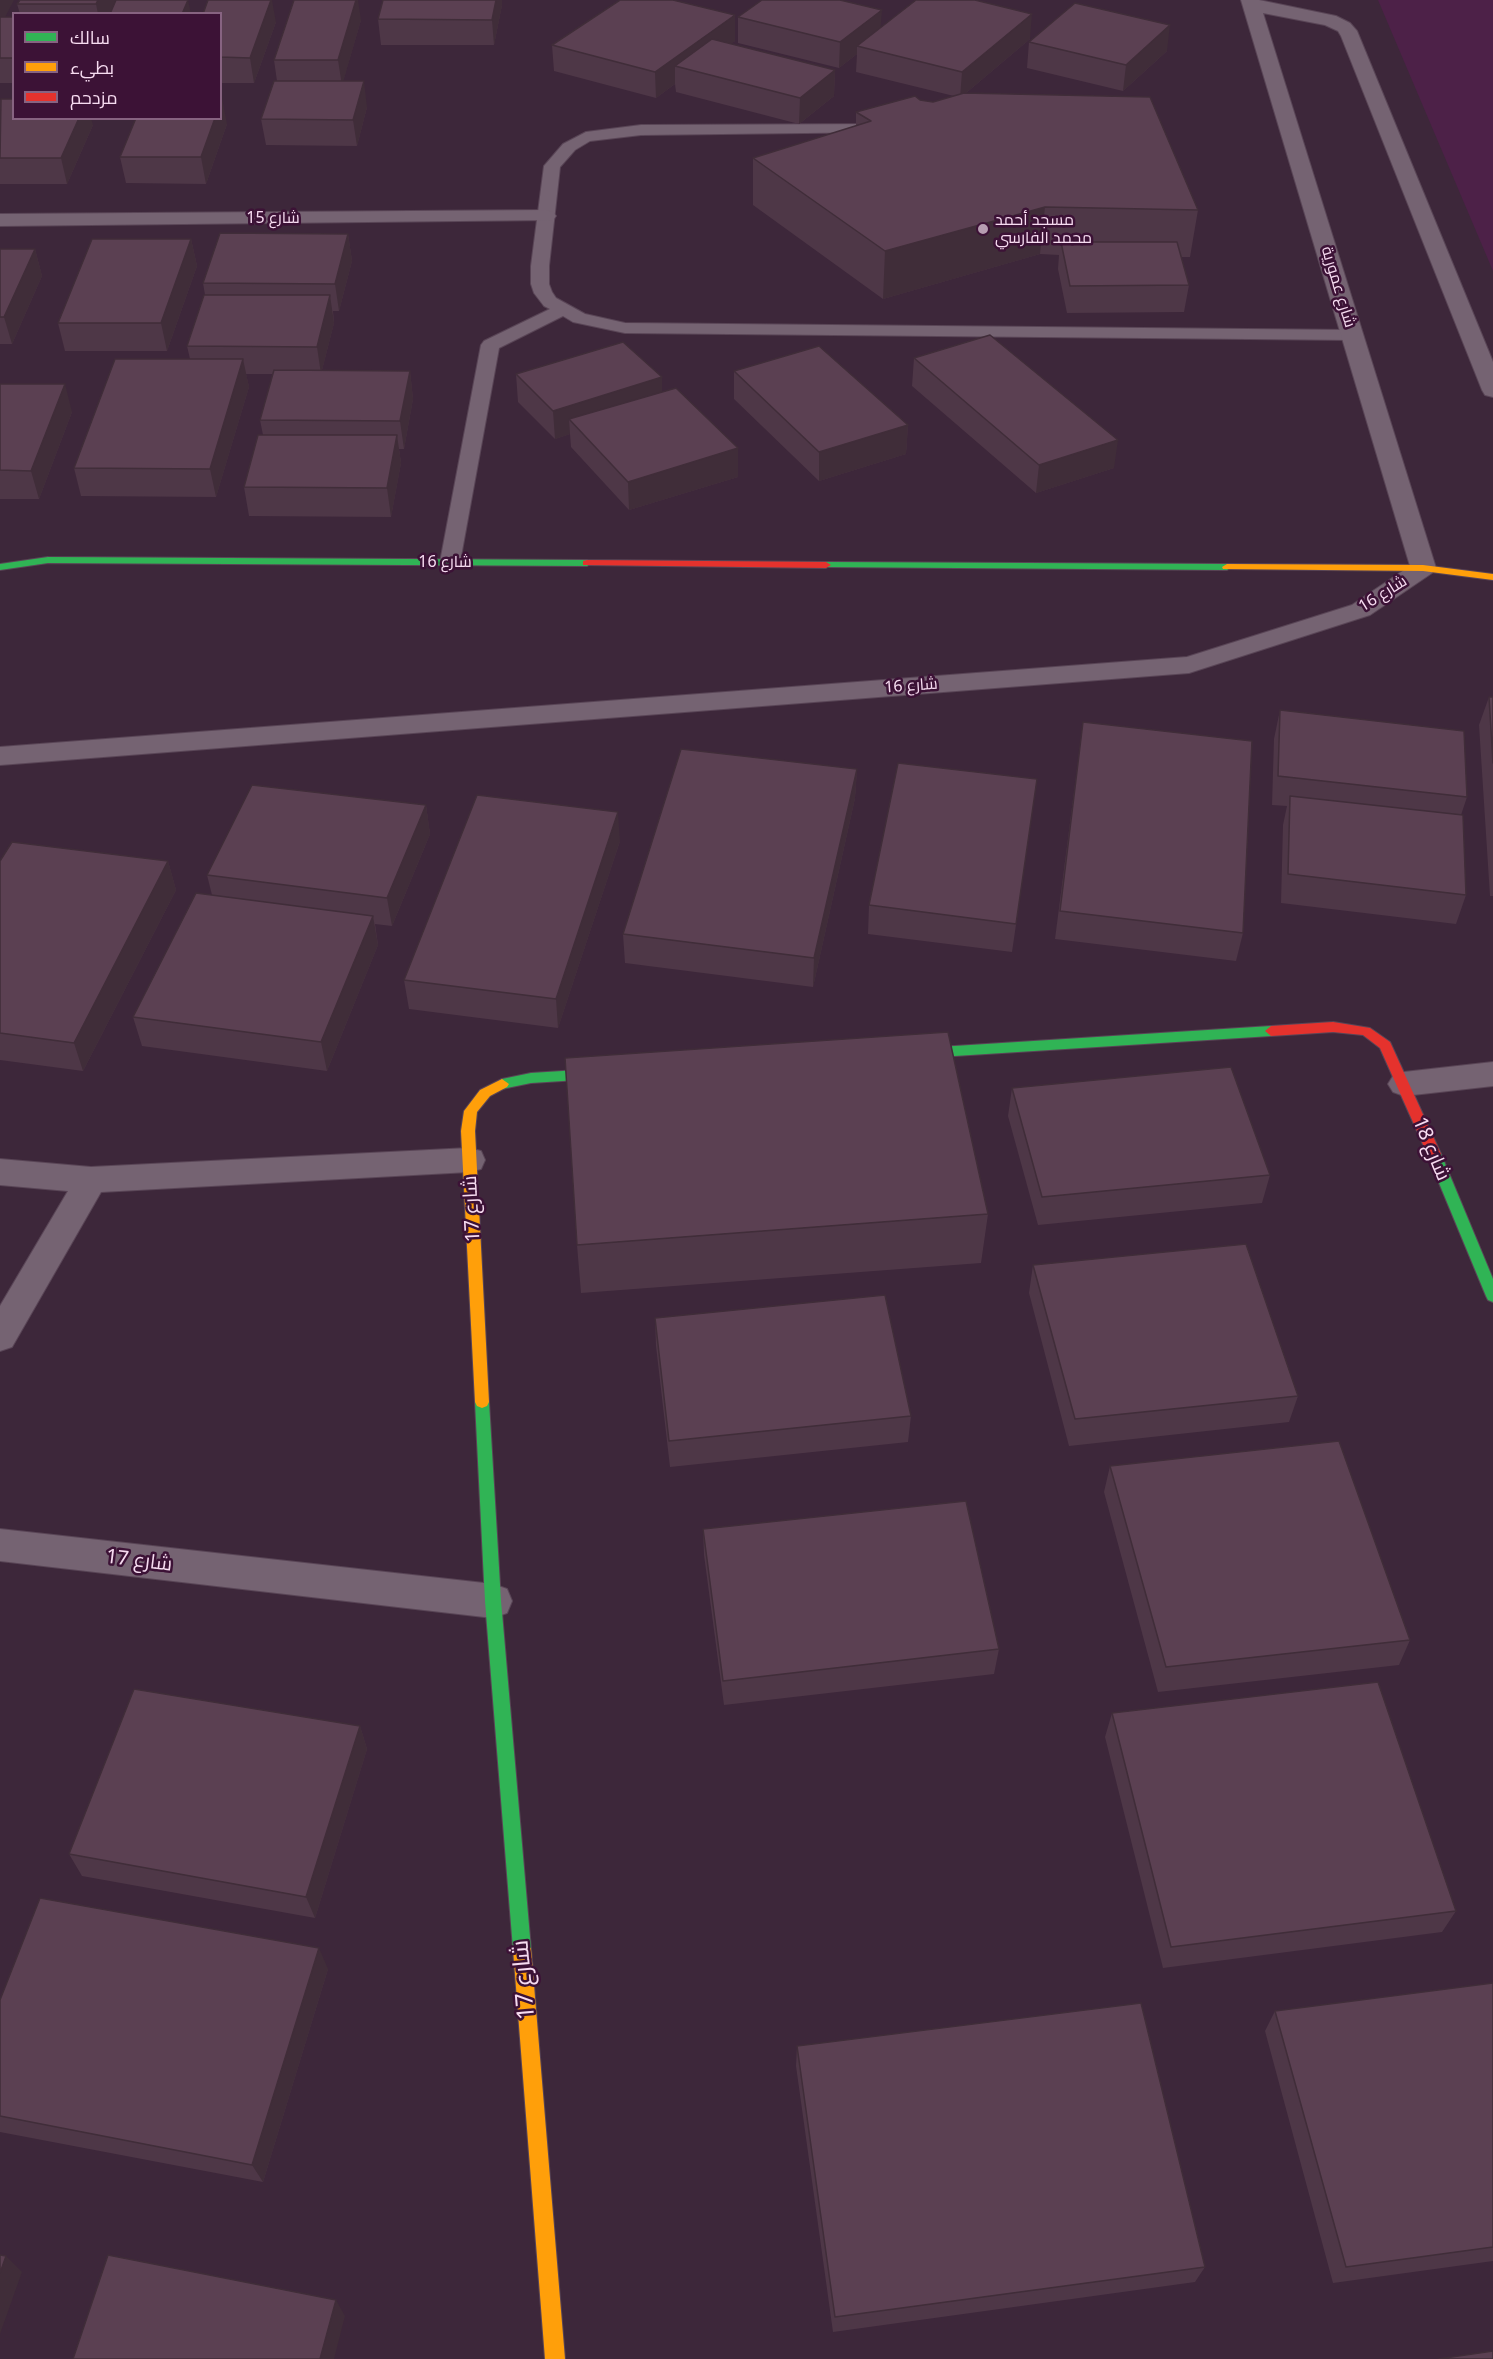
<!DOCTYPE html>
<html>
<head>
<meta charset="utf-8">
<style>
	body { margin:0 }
	#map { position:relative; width:1493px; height:2359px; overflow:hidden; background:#3d273a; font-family:"Noto Sans",Cairo,sans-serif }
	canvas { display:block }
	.legend { position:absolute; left:12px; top:12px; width:210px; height:108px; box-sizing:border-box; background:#3c1236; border:2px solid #876381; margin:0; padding:8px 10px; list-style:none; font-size:18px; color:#f7dcf1 }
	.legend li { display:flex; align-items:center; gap:12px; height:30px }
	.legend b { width:30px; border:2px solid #876381 }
</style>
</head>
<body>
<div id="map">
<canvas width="1493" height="2359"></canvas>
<ul class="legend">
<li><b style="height:8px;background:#30b455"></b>سالك</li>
<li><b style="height:8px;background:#ff9f0a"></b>بطيء</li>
<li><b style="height:8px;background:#e5322d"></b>مزدحم</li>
</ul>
</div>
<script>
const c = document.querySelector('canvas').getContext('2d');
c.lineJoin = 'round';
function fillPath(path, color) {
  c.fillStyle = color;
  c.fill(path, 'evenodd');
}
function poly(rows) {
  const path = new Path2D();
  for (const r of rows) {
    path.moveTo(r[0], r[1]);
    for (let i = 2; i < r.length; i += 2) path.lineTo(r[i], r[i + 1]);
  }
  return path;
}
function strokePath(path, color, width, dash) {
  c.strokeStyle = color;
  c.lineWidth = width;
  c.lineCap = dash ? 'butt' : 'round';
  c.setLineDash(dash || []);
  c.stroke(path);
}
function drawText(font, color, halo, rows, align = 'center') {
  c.font = font + ' "Noto Sans",Cairo,sans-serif';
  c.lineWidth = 5;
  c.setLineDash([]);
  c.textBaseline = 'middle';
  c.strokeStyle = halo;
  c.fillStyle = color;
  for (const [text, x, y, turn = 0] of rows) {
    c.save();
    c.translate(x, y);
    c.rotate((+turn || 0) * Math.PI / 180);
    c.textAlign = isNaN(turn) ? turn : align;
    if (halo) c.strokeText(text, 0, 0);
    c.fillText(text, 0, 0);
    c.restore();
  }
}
fillPath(poly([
	[1378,0,1493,0,1493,271]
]), '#4d2148');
const lane = poly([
	[882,124,888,126,890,129,888,132,641,135,590,141,575,150,560,167,549,266,549,284,552,292,556,298,585,314,625,323,1352,330,1358,331,1361,335,1358,339,1352,340,625,333,573,322,563,316,499,348,460,562,457,566,450,568,443,566,440,562,481,345,484,341,550,309,544,306,534,293,531,284,531,266,544,166,563,144,586,132,641,125,882,124]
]);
const street = poly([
	[1241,0,1259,0,1336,16,1350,23,1357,31,1493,362,1493,397,1485,395,1482,390,1341,36,1338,31,1325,25,1263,13,1436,568,1432,573,1370,615,1189,673,0,765,0,747,1187,657,1352,605,1410,566,1241,0],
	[546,210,553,212,556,216,553,220,0,226,0,214,546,210],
	[1493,1062,1493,1086,1404,1096,1393,1092,1388,1084,1393,1076,1404,1072,1493,1062],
	[469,1148,481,1151,485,1160,481,1169,469,1172,101,1192,12,1347,0,1351,0,1306,68,1191,0,1185,0,1159,91,1167,469,1148],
	[0,1529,493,1584,507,1589,512,1601,507,1613,493,1618,0,1561,0,1529]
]);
const fast = poly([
	[48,557,587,560,592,563,587,566,48,563,0,570,0,564,48,557],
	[826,562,1227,564,1232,567,1227,570,822,567,821,565,826,562],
	[1271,1026,1277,1031,1271,1036,907,1059,901,1054,907,1049,1271,1026],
	[610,1068,616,1073,610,1078,531,1083,502,1089,495,1084,502,1079,531,1073,610,1068],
	[1434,1149,1441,1154,1493,1279,1493,1302,1488,1300,1486,1296,1427,1154,1434,1149],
	[482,1396,487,1398,489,1402,501,1601,531,1949,528,1955,522,1958,516,1955,513,1949,485,1601,475,1402,477,1398,482,1396]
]);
const slow = poly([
	[1227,564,1423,565,1493,574,1493,580,1423,571,1223,569,1222,567,1227,564],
	[502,1079,509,1084,507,1087,490,1096,477,1112,475,1131,489,1402,487,1406,482,1408,477,1406,475,1402,461,1131,464,1111,480,1090,502,1079],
	[522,1940,528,1943,531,1949,565,2359,545,2359,513,1949,516,1943,522,1940]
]);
const jam = poly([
	[587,560,826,562,831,565,826,568,583,565,583,561,587,560],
	[1333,1022,1370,1028,1390,1042,1441,1154,1439,1158,1429,1158,1380,1048,1363,1035,1333,1032,1271,1036,1265,1031,1271,1026,1333,1022]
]);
strokePath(lane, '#594556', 2);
strokePath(street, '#594556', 2);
strokePath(fast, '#594556', 2);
strokePath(slow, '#594556', 2);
strokePath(jam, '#594556', 2);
fillPath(lane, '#756372');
fillPath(street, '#756372');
fillPath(fast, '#30b455');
fillPath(slow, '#ff9f0a');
fillPath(jam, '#e5322d');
fillPath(poly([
	[0,0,5,17,14,17,14,83,0,83],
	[116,0,109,14,20,14,17,4],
	[383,0,502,0,502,5,494,45,381,45,378,19],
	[220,14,276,22,254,83,220,83],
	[738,17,1030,39,966,93,1198,210,1190,257,1181,257,1189,285,1184,312,1067,313,1058,269,1059,255,1040,254,883,299,753,205,753,158,856,126,856,112,920,100,933,102,954,96,856,72,857,54,839,68,738,43],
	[361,20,343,81,367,107,357,146,266,145,261,119,277,81,274,60],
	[735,41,730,44,835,70,834,96,799,124,676,92,675,84,656,98,554,71,552,45],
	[1029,42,1167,51,1123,91,1027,68],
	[0,100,93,125,67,184,0,184],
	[227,124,206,184,126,183,120,157],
	[348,234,352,261,339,311,333,311,334,323,322,370,410,371,413,399,404,449,399,449,401,463,391,517,249,516,244,487,263,435,260,420,273,374,246,374,249,387,216,497,81,496,74,468,190,359,187,346,205,295,203,283],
	[191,239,197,266,167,351,65,351,58,323],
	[0,249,35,249,42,276,12,344,0,344],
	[914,358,1114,468,1036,493,912,386],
	[734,371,908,425,906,454,819,481,734,399],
	[516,374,662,377,662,392,738,448,738,477,629,510,571,447,570,434,555,439,518,402],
	[0,384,72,412,39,499,0,499],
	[1489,697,1493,697,1493,896,1490,896,1479,725],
	[1280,710,1467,797,1461,815,1466,895,1456,924,1281,903,1283,825,1287,806,1272,805,1274,739],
	[1083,722,1243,933,1236,961,1055,939],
	[857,769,855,798,813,987,625,963,623,934],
	[426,805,430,834,392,926,375,924,378,945,327,1071,142,1046,133,1017,212,895,207,875],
	[1033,808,1012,952,868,934,869,905],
	[620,841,558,1028,409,1009,404,980],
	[0,861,168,861,176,890,83,1071,0,1060],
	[1012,1088,1270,1175,1262,1203,1038,1225,1008,1116],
	[988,1214,981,1263,581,1293,577,1245],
	[1033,1265,1298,1396,1289,1422,1069,1446,1029,1293],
	[655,1318,911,1416,908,1442,670,1467,656,1346],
	[1110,1466,1410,1640,1399,1665,1158,1692,1104,1492],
	[703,1529,999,1649,994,1674,724,1705,704,1555],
	[1112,1713,1456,1911,1442,1932,1163,1968,1105,1737],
	[360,1726,367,1749,315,1918,82,1876,69,1854],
	[328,1969,263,2182,0,2132,0,2000],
	[1493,1983,1493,2261,1333,2283,1265,2031,1275,2011],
	[797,2046,1205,2267,1195,2282,833,2332,796,2066]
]), '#4e3747');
fillPath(poly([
	[0,0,14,0,0,27],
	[98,0,116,0,109,14,98,14,96,4],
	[188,0,191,14,182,14],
	[271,0,272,0,276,22,254,83,250,58],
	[356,0,358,0,361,20,342,86,338,60],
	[496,0,502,0,502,5,494,45,492,20],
	[882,10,880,35,857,46,857,54,839,68,840,42],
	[1032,14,1030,39,960,98,962,72],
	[735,15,735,41,694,71,675,66,675,84,656,98,655,72],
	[1170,25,1167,51,1123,91,1126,65],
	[835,70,834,96,799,124,800,98],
	[364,81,367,107,357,146,353,120],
	[222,98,227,124,206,184,201,157,215,118,220,118,220,103],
	[79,118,91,118,93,125,67,184,61,158],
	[1045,207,1040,254,883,299,885,251],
	[348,234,352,261,339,311,335,284],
	[191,239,197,266,167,351,161,323],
	[35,249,42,276,12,344,4,317],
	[330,295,334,323,321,374,317,347],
	[243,359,249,387,216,497,210,469],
	[410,371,413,399,404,449,400,421],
	[662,377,662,405,569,419,570,434,555,439,553,411],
	[65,384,72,412,39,499,31,471],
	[908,425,906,454,819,481,819,452],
	[397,435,401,463,391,517,387,488],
	[1118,440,1114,468,1036,493,1039,465],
	[738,448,738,477,629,510,628,482],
	[857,769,855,798,813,987,814,958],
	[426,805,430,834,392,926,387,898],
	[618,812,620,841,558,1028,556,999],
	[168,861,176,890,83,1071,74,1043],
	[373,916,378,945,327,1071,321,1042],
	[360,1726,367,1749,315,1918,306,1897],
	[319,1948,328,1969,263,2182,252,2165],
	[6,2256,22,2272,0,2334,0,2273],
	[336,2300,345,2316,334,2359,320,2359]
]), '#402d39');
const building = poly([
	[20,0,98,0,96,4,17,4,20,0],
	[116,0,188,0,182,14,110,14,116,0],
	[208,0,271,0,250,58,220,57,220,14,203,14,208,0],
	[294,0,356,0,338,60,274,60,294,0],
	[383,0,496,0,492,20,378,19,383,0],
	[620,0,673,0,735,15,655,72,552,45,620,0],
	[762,0,840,0,882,10,840,42,738,17,762,0],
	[916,0,975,0,1032,14,962,72,857,46,916,0],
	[1075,3,1170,25,1126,65,1029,42,1075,3],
	[0,17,14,17,14,58,0,58,0,17],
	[712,39,835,70,800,98,675,66,712,39],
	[274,81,364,81,353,120,261,119,274,81],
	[964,93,1150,97,1198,210,1045,207,885,251,753,158,871,121,856,112,915,96,920,100,933,102,964,93],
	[1,99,14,99,14,118,79,118,61,158,0,158,1,99],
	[136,118,215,118,201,157,120,157,136,118],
	[220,233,348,234,335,284,203,283,220,233],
	[92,239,191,239,161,323,58,323,92,239],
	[1061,242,1177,242,1189,285,1070,286,1061,242],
	[0,249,35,249,4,317,0,317,0,249],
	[204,295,330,295,317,347,187,346,204,295],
	[990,335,1118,440,1039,465,914,358,990,335],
	[623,342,662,377,553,411,516,374,623,342],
	[819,346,908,425,819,452,734,371,819,346],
	[115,359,243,359,210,469,74,468,115,359],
	[274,370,410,371,400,421,260,420,274,370],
	[0,384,65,384,31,471,0,470,0,384],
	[676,388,738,448,628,482,569,419,676,388],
	[258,435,397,435,387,488,244,487,258,435],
	[1489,697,1493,697,1493,763,1489,697],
	[1280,710,1464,731,1467,797,1278,776,1280,710],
	[1083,722,1252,741,1243,933,1060,911,1083,722],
	[681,749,857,769,814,958,623,934,681,749],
	[898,763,1037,779,1016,924,869,905,898,763],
	[252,785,426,805,387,898,207,875,252,785],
	[477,795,618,812,556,999,404,980,477,795],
	[1290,796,1463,815,1466,895,1288,874,1290,796],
	[12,842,168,861,74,1043,0,1033,0,861,12,842],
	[196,893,373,916,321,1042,133,1017,196,893],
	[948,1032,988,1214,577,1245,565,1058,948,1032],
	[1231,1067,1270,1175,1042,1197,1012,1088,1231,1067],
	[1246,1244,1298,1396,1075,1419,1033,1265,1246,1244],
	[885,1295,911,1416,669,1441,655,1318,885,1295],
	[1339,1441,1410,1640,1166,1667,1110,1466,1339,1441],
	[966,1501,999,1649,723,1681,703,1529,966,1501],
	[1378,1682,1456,1911,1171,1947,1112,1713,1378,1682],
	[134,1689,360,1726,306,1897,69,1854,134,1689],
	[40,1898,319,1948,252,2165,0,2116,0,2000,40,1898],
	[1493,1983,1493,2247,1346,2267,1275,2011,1493,1983],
	[1141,2003,1205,2267,835,2317,797,2046,1141,2003],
	[0,2255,6,2256,0,2273,0,2255],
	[108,2255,336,2300,320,2359,73,2359,108,2255],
	[1493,2351,1493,2359,1438,2359,1493,2351]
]);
fillPath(building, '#5b4052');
strokePath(building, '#402d39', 1.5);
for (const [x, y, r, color] of [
	[983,229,6,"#b69db1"]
]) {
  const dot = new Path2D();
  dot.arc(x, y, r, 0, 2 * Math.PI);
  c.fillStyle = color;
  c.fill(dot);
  strokePath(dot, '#3c1236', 2);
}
drawText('16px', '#f7dcf1', '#3c1236', [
	["شارع 15",273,218],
	["شارع عمورية",1338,287,73],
	["شارع 16",445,562],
	["شارع 16",1383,594,-32],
	["شارع 16",911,686,-4]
]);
drawText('16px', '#f7dcf1', '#3c1236', [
	["مسجد أحمد",995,220],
	["محمد الفارسي",995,238]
], 'left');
drawText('20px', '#f7dcf1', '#3c1236', [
	["شارع 18",1431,1149,67],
	["شارع 17",472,1209,-93],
	["شارع 17",139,1561,7]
]);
drawText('24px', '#f7dcf1', '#3c1236', [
	["شارع 17",524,1980,-95]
]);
</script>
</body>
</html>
